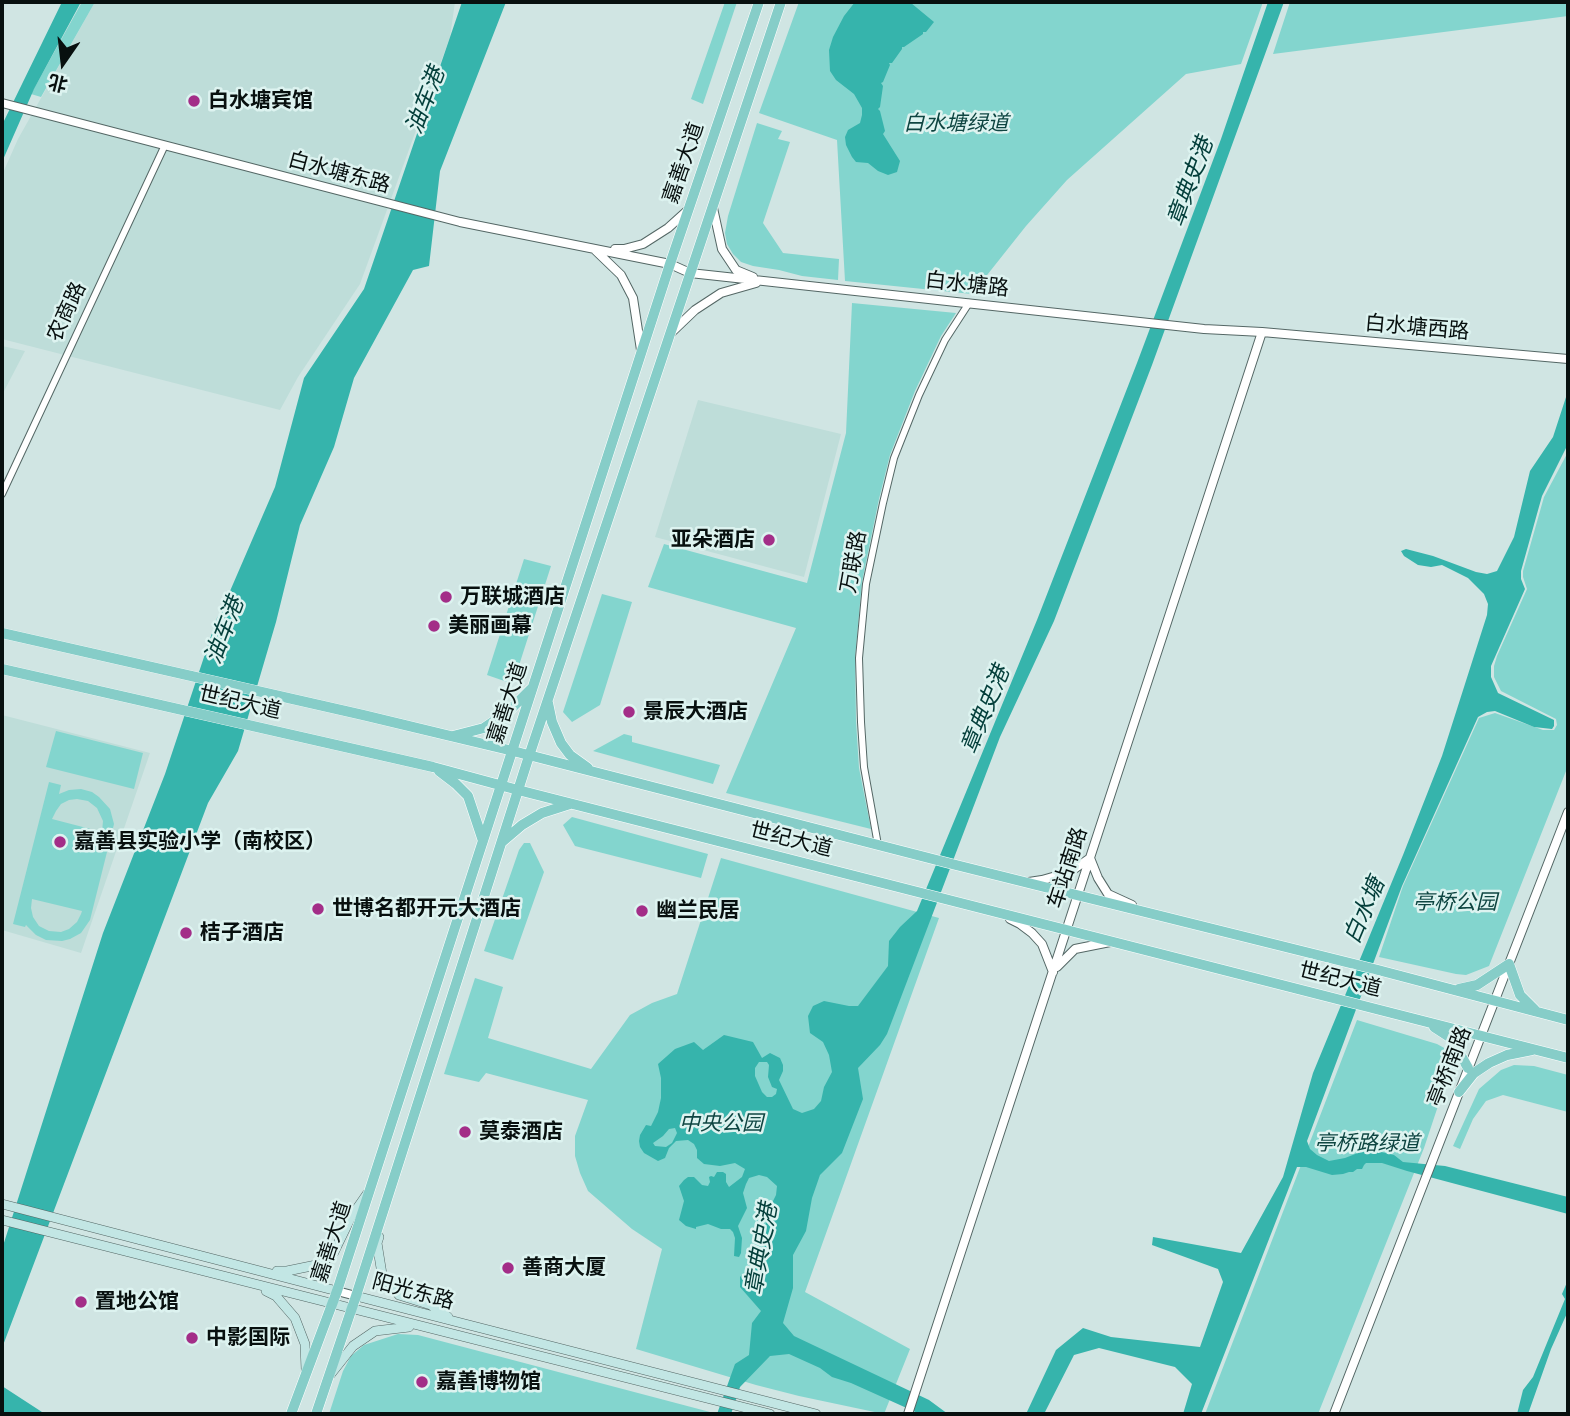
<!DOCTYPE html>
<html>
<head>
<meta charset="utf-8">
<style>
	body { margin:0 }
	#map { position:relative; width:1570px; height:1416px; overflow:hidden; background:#d0e5e3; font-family:Lora,"Noto Sans SC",serif }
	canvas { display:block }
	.frame { position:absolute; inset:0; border:4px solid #08100f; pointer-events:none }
	.north { position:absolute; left:28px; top:28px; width:70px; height:70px; -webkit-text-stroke:5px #ddf3f0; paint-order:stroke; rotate:194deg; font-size:19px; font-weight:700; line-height:28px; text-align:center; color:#08100f }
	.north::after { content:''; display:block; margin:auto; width:24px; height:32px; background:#08100f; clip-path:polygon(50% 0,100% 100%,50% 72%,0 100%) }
</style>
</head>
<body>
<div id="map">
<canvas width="1570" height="1416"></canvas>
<div class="frame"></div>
<div class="north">北</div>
</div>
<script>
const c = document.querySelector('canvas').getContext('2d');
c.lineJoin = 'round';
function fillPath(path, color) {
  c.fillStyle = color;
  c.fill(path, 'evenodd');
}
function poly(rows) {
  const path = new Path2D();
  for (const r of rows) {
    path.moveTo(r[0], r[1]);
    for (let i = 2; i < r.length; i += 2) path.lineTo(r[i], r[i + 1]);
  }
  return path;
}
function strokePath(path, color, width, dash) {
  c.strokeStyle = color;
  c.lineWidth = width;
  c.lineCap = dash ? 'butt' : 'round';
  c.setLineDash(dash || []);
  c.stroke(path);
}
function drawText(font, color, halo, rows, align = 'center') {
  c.font = font + ' Lora,"Noto Sans SC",serif';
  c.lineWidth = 5;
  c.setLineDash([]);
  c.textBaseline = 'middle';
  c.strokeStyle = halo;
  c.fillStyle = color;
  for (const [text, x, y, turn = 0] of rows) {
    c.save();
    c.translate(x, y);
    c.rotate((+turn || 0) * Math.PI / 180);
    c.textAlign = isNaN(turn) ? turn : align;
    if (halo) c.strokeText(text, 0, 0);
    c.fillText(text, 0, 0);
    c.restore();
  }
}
fillPath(poly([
	[95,2,455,2,450,37,360,284,298,377,280,410,2,339,2,175,18,139],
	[2,346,25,351,2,395],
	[698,400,841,434,804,577,655,537],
	[2,715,150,753,81,953,2,930]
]), '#beddd9');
fillPath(poly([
	[82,2,95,2,41,97,31,94],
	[725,2,737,2,703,104,691,99],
	[799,2,1263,2,1241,64,1186,74,1067,180,1026,226,972,294,845,281,837,140,759,113],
	[1290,2,1568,2,1568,16,1273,54],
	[757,123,782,131,778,139,790,142,763,223,783,253,839,259,838,280,802,276,779,270,753,266,741,262,733,254,727,244,725,233,728,216],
	[852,303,956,313,941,336,915,391,890,455,879,499,862,582,855,658,856,721,859,768,871,829,726,793,796,628,648,587,664,544,807,583,846,433],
	[1568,452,1568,766,1489,966,1466,975,1456,974,1379,957,1403,886,1479,718,1495,713,1543,730,1554,730,1557,725,1556,719,1501,691,1494,677,1494,666,1497,656,1527,589,1523,577,1523,571,1544,497],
	[524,559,551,566,513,684,487,675],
	[602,594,632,602,600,705,572,722,563,712],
	[56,731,143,753,134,789,46,767],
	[624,734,632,736,632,742,720,765,713,784,593,751],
	[49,782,61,785,59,794,69,790,81,789,92,792,99,797,110,809,114,824,90,920,81,933,70,939,62,941,46,940,36,935,26,925,25,927,13,924],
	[77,799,88,801,97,808,103,821,102,832,52,819,56,811,61,804,69,800],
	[32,899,82,911,81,914,77,922,69,929,61,932,49,931,39,926,33,917,31,908],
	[572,817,708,854,701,878,575,846,563,825],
	[524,843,530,843,544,872,513,960,484,951,519,850],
	[721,858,939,918,805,1292,910,1349,884,1414,799,1396,756,1385,636,1349,662,1249,632,1229,588,1191,580,1173,575,1156,575,1136,588,1100,486,1073,479,1082,444,1074,475,978,503,987,488,1038,591,1069,630,1015,652,1003,677,994],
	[1357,1020,1437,1044,1446,1049,1451,1067,1424,1148,1318,1414,1205,1414],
	[1514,1065,1534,1066,1568,1075,1568,1112,1503,1095,1486,1101,1473,1119,1460,1149,1453,1146,1479,1089,1501,1070],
	[398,1334,418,1335,710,1412,710,1414,329,1414,343,1371,351,1356,364,1345]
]), '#83d5ce');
fillPath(poly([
	[62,2,81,2,34,89,2,162,2,125],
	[462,2,506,2,440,171,429,266,413,270,354,378,334,447,300,525,276,622,238,751,208,803,2,1348,2,1249,103,933,165,774,217,618,222,610,222,603,227,598,275,487,304,378,364,289],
	[855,2,911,2,911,3,934,22,926,32,923,32,923,34,904,47,902,47,902,49,892,63,889,63,890,65,883,82,881,83,883,86,880,107,878,109,880,111,885,131,883,134,900,161,897,172,888,175,878,171,868,163,856,162,852,157,846,145,845,137,848,130,860,123,862,115,862,108,854,94,836,80,830,71,829,50,833,37,844,16],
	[1268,2,1284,2,1152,365,1054,621,1000,737,887,1034,880,1045,858,1068,863,1099,842,1153,820,1175,812,1198,806,1231,793,1255,793,1288,783,1323,794,1336,929,1400,948,1414,920,1414,851,1383,832,1377,820,1368,789,1354,770,1356,740,1387,731,1414,717,1414,735,1364,749,1355,752,1323,761,1311,740,1287,740,1277,749,1267,759,1261,762,1248,760,1235,768,1219,767,1206,773,1201,776,1195,777,1186,767,1177,759,1175,749,1178,746,1184,743,1193,747,1208,738,1226,742,1238,741,1253,739,1257,734,1256,735,1238,733,1232,730,1229,721,1229,708,1224,696,1227,696,1229,686,1226,679,1220,684,1201,679,1186,684,1180,688,1177,694,1177,702,1185,708,1186,710,1182,709,1177,711,1176,714,1177,717,1172,723,1172,726,1174,726,1182,729,1187,742,1177,745,1169,735,1163,720,1166,704,1164,697,1158,697,1150,694,1144,688,1140,676,1141,669,1148,665,1158,658,1161,644,1153,640,1147,639,1141,640,1135,646,1125,651,1126,658,1112,661,1098,661,1078,658,1064,675,1049,694,1042,703,1050,724,1035,753,1042,762,1058,770,1053,780,1058,783,1065,783,1071,779,1080,793,1109,802,1113,814,1109,821,1101,824,1087,832,1072,829,1055,823,1042,810,1033,808,1016,813,1006,824,1001,849,1006,858,1006,888,966,889,941,900,927,917,911,1037,620,1137,363,1221,139],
	[759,1062,767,1062,769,1065,768,1077,772,1087,777,1089,776,1094,772,1097,767,1097,762,1092,755,1076,755,1068],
	[675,1128,677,1133,672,1143,666,1147,655,1146,653,1143,663,1136,669,1129],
	[1568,391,1568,444,1542,496,1521,571,1521,579,1525,589,1491,666,1491,677,1498,693,1554,720,1554,726,1552,729,1534,727,1495,711,1487,712,1478,717,1402,886,1307,1141,1310,1149,1317,1155,1329,1161,1345,1158,1368,1149,1394,1155,1403,1162,1445,1166,1568,1197,1568,1214,1407,1171,1382,1163,1366,1163,1364,1165,1362,1169,1357,1169,1353,1172,1349,1172,1343,1174,1332,1175,1306,1167,1297,1167,1201,1414,1183,1414,1192,1384,1175,1367,1099,1348,1074,1355,1044,1414,1026,1414,1056,1350,1083,1328,1111,1337,1200,1347,1223,1282,1218,1269,1152,1245,1153,1237,1241,1253,1283,1177,1313,1073,1403,855,1442,756,1487,615,1488,604,1484,594,1468,578,1442,565,1431,567,1418,565,1404,556,1401,551,1406,549,1433,556,1476,572,1487,574,1497,571,1514,537,1530,471,1553,437],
	[1568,1280,1568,1311,1551,1349,1528,1414,1517,1414,1523,1390,1533,1377,1565,1299,1562,1294],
	[2,1386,42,1412,49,1414,2,1414]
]), '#36b4ac');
const minor = poly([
	[2,494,165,145],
	[878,845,864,767,861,722,859,658,866,584,883,503,894,458,919,395,945,340,969,303]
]);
const tertiary = poly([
	[2,103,460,222,670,264,690,273,1204,329,1262,332,1568,359],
	[713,208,722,249,736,270,753,277],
	[594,249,621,275,633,298,641,350],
	[615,249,624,249,643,244,668,228,688,210],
	[672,332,695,310,721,293,756,283],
	[1029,882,1042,880,1070,872,1090,858,1098,878,1108,894,1132,905],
	[1010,919,1020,924,1032,933,1042,944,1053,972],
	[1057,967,1075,949,1110,942],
	[337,1291,356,1296],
	[908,1414,1262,332],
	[1334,1414,1568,812]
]);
const secondary = poly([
	[2,1204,337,1291],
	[2,1220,770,1414],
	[379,1237,377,1243,382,1274,399,1295,431,1305,448,1317],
	[277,1271,287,1271,321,1264,334,1252,351,1217,367,1194],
	[266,1291,276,1296,295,1318,305,1344,306,1370],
	[356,1296,816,1414],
	[330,1375,353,1346,375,1331,409,1327]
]);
const primary = poly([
	[2,633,363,715,513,751,956,865,1378,970,1568,1020],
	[2,669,433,767,518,790,1568,1058],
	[548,703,552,722,561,743,570,755,588,768],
	[453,736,484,728,509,711,531,689],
	[439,771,456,784,468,796,483,841],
	[502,842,522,825,542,813,570,804],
	[1459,989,1477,985,1509,964,1520,995,1535,1010],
	[1434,1027,1451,1038,1468,1068],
	[1459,1092,1474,1073,1489,1063,1507,1055,1532,1050],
	[291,1414,337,1291,670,264,759,2],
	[316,1414,356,1296,529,756,781,2]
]);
strokePath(minor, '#546765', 8);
strokePath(tertiary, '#546765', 10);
strokePath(secondary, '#546765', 10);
strokePath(primary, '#fff', 11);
strokePath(minor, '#fff', 6);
strokePath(tertiary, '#fff', 8);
strokePath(secondary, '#c2e6e4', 9);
strokePath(primary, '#86cdc8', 10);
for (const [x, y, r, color] of [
	[194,101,7,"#a32e88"],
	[769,540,7,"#a32e88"],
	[446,597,7,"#a32e88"],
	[434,626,7,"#a32e88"],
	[629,712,7,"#a32e88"],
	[60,842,7,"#a32e88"],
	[318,909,7,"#a32e88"],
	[642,911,7,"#a32e88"],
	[186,933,7,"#a32e88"],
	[465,1132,7,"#a32e88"],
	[508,1268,7,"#a32e88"],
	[81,1302,7,"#a32e88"],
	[192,1338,7,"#a32e88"],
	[422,1382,7,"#a32e88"]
]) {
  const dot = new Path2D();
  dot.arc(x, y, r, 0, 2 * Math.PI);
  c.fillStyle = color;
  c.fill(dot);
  strokePath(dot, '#ddf3f0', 2.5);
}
drawText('bold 21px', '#08100f', '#ddf3f0', [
	["白水塘宾馆",208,101],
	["亚朵酒店",755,540,"right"],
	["万联城酒店",460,597],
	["美丽画幕",448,626],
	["景辰大酒店",643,712],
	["嘉善县实验小学（南校区）",74,842],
	["世博名都开元大酒店",332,909],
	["幽兰民居",656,911],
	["桔子酒店",200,933],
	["莫泰酒店",479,1132],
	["善商大厦",522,1268],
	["置地公馆",95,1302],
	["中影国际",206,1338],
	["嘉善博物馆",436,1382]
], 'left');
drawText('italic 21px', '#0e4541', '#ddf3f0', [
	["白水塘绿道",956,124],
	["亭桥公园",1455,903],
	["中央公园",721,1124],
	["亭桥路绿道",1367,1144]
]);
drawText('21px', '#08100f', '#ddf3f0', [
	["嘉善大道",684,163,-71],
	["白水塘东路",339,173,15],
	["白水塘路",967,285,6],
	["农商路",67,312,-65],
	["白水塘西路",1417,328,5],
	["万联路",854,562,-80],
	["世纪大道",240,703,13],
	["嘉善大道",508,703,-72],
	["世纪大道",791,840,14],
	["车站南路",1068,868,-72],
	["世纪大道",1340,980,14],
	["亭桥南路",1450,1067,-69],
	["嘉善大道",332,1242,-72],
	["阳光东路",413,1292,15]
]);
drawText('italic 23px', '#033e3a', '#ddf3f0', [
	["油车港",426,101,-69],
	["章典史港",1191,182,-70],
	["油车港",225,631,-69],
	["章典史港",986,710,-68],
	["白水塘",1365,911,-67],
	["章典史港",762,1249,-80]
]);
</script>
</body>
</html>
